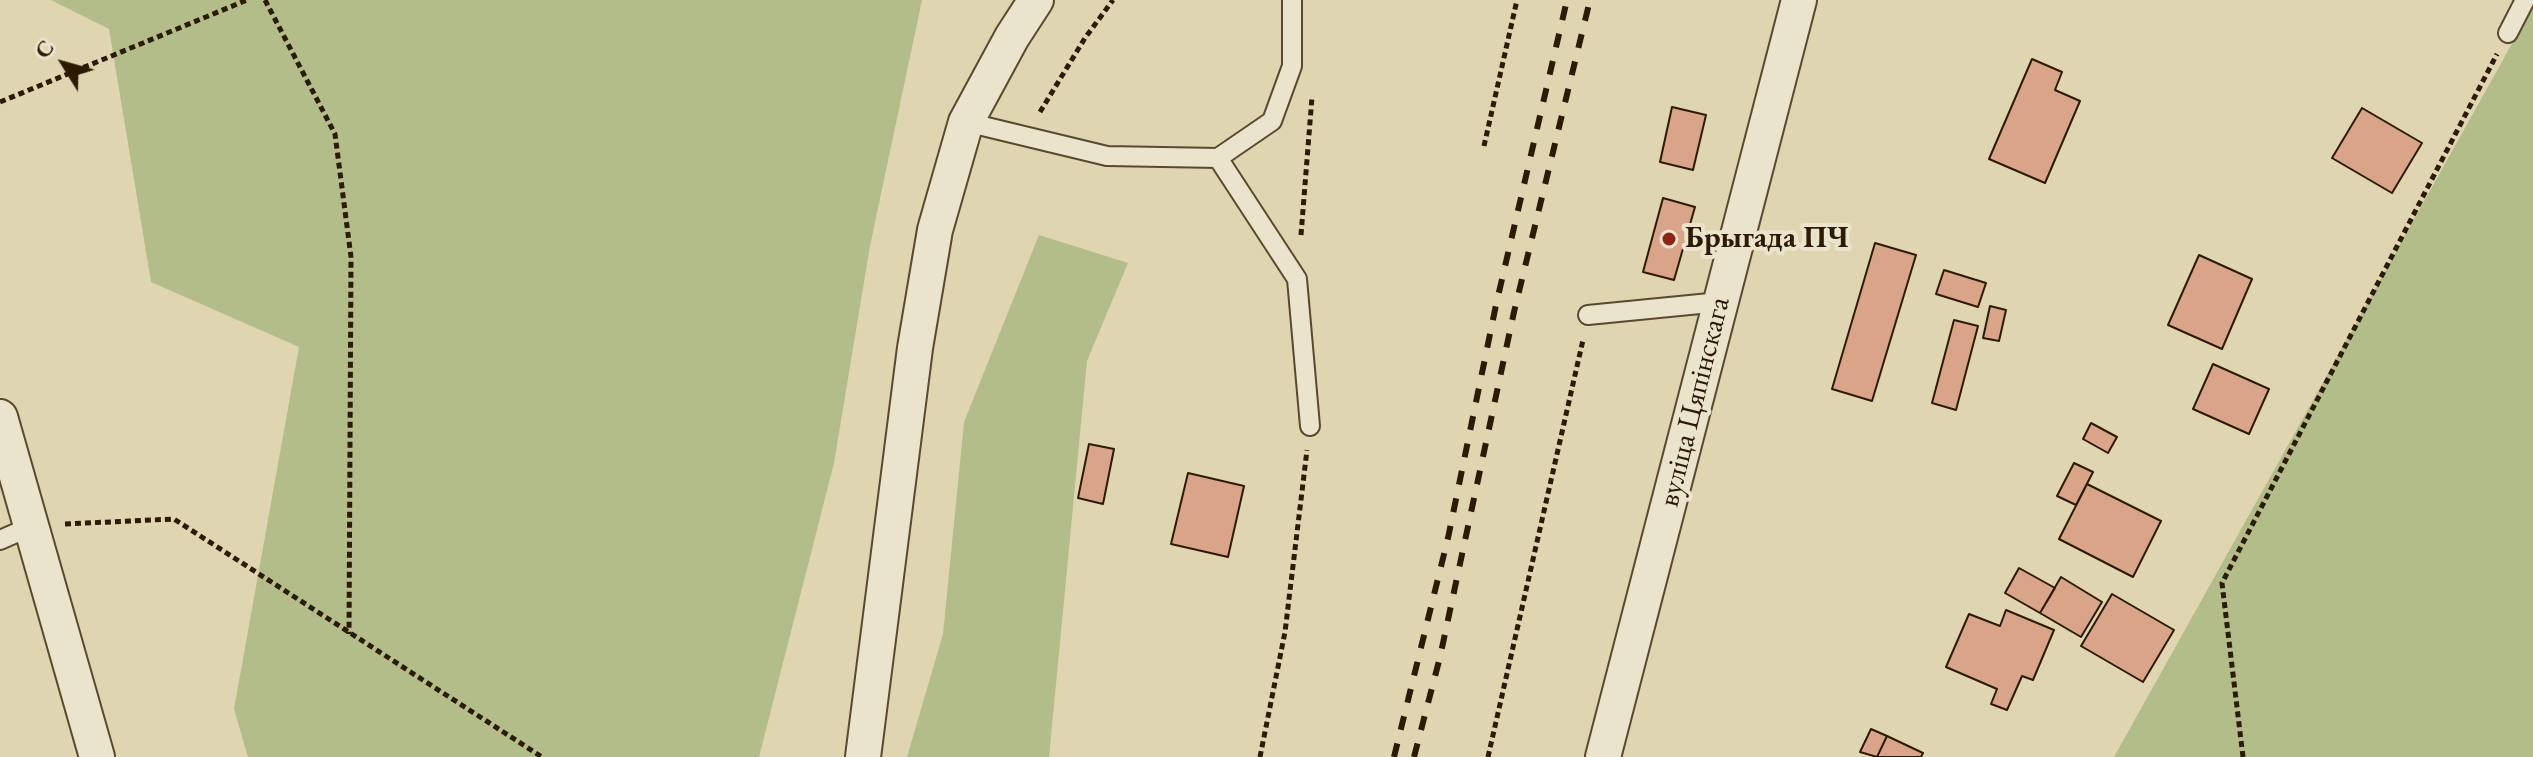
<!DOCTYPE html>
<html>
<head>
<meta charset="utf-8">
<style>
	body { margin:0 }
	#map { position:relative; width:2533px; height:757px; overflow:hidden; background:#e0d5b1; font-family:"EB Garamond",serif }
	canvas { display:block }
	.north { position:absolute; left:24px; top:24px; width:80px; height:80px; -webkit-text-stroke:6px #ebe4cc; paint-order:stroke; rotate:307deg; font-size:22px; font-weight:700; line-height:32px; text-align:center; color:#2c1a03 }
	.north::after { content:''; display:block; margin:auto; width:28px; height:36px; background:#2c1a03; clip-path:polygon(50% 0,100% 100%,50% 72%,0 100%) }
</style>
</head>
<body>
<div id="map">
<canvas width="2533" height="757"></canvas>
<div class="north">С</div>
</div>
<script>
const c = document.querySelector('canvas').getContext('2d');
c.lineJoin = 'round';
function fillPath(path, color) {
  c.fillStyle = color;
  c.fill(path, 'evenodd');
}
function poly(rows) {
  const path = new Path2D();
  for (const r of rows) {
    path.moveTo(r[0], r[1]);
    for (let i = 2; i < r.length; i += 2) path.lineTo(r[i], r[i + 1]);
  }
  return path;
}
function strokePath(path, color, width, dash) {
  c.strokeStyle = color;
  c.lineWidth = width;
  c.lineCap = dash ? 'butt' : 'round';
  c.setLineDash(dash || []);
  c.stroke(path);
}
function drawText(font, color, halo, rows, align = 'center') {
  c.font = font + ' "EB Garamond",serif';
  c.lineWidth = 8;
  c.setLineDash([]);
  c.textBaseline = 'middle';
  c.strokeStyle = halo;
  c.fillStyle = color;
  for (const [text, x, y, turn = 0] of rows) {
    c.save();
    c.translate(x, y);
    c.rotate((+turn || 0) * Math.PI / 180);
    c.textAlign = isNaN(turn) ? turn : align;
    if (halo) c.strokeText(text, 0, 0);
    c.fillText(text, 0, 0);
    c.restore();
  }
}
fillPath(poly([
	[51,0,922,0,870,246,834,463,759,757,248,757,234,709,299,347,151,282,109,29],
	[2533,6,2533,757,2114,757],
	[1039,235,1128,263,1087,361,1049,757,907,757,943,634,964,422]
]), '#b3bd8a');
const building = poly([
	[2032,59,2062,72,2055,90,2080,101,2045,183,1989,159,2032,59],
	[1672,107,1706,115,1693,170,1660,162,1672,107],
	[2362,108,2422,143,2392,193,2332,158,2362,108],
	[1663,198,1695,207,1674,280,1643,272,1663,198],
	[1875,243,1916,255,1872,401,1832,389,1875,243],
	[2199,255,2252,279,2222,349,2168,325,2199,255],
	[1944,270,1986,283,1978,307,1936,294,1944,270],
	[1990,306,2006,310,1999,341,1983,338,1990,306],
	[1954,320,1978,326,1956,410,1932,403,1954,320],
	[2213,364,2269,389,2249,434,2193,409,2213,364],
	[2091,423,2117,437,2108,453,2083,439,2091,423],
	[1089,444,1114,449,1103,504,1078,498,1089,444],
	[2074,463,2093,472,2076,505,2057,496,2074,463],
	[1188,473,1244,486,1228,557,1171,544,1188,473],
	[2087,484,2161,521,2133,577,2059,539,2087,484],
	[2019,568,2055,588,2040,613,2005,593,2019,568],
	[2061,577,2102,602,2081,637,2040,613,2061,577],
	[2112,594,2174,630,2143,682,2081,646,2112,594],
	[2006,610,2054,630,2033,680,2022,676,2007,710,1991,704,1997,689,1946,667,1969,614,2000,626,2006,610],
	[1871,729,1887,736,1877,757,1860,752,1871,729],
	[1887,736,1923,753,1921,757,1877,757,1887,736]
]);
fillPath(building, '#daa488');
strokePath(building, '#2c1a03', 2);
const lane = poly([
	[2508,33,2525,0],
	[966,122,1107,156,1218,158,1272,121,1292,66,1292,0],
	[1218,158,1297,279,1310,426],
	[1588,315,1720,302],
	[0,540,32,526]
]);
const street = poly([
	[0,417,97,757],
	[863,757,915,348,935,230,966,122,1012,37,1036,0],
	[1603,757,1799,0]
]);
strokePath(lane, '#59492e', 22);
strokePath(street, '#59492e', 38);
strokePath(poly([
	[265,0,335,134,351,257,349,634],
	[0,102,247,0],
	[1040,112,1085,38,1113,0],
	[1484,146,1517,0],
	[1301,235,1312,97],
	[65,524,174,519,542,757],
	[1260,757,1285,632,1307,450],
	[1488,757,1583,340],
	[2243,757,2222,583,2497,54]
]), '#2c1a03', 5, [6, 4]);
strokePath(lane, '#ebe4cc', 18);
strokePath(street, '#ebe4cc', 34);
strokePath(poly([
	[1394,757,1448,538,1496,305,1567,0],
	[1414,757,1440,657,1514,312,1590,0]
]), '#2c1a03', 6, [14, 14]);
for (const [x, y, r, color] of [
	[1669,239,8,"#8f2418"]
]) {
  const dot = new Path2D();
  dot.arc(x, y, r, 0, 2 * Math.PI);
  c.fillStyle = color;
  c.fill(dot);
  strokePath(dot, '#ebe4cc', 3);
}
drawText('bold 30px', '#2c1a03', '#ebe4cc', [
	["Брыгада ПЧ",1685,239]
], 'left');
drawText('30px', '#2c1a03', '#ebe4cc', [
	["вуліца Цяпінскага",1695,402,-76]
]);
</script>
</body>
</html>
